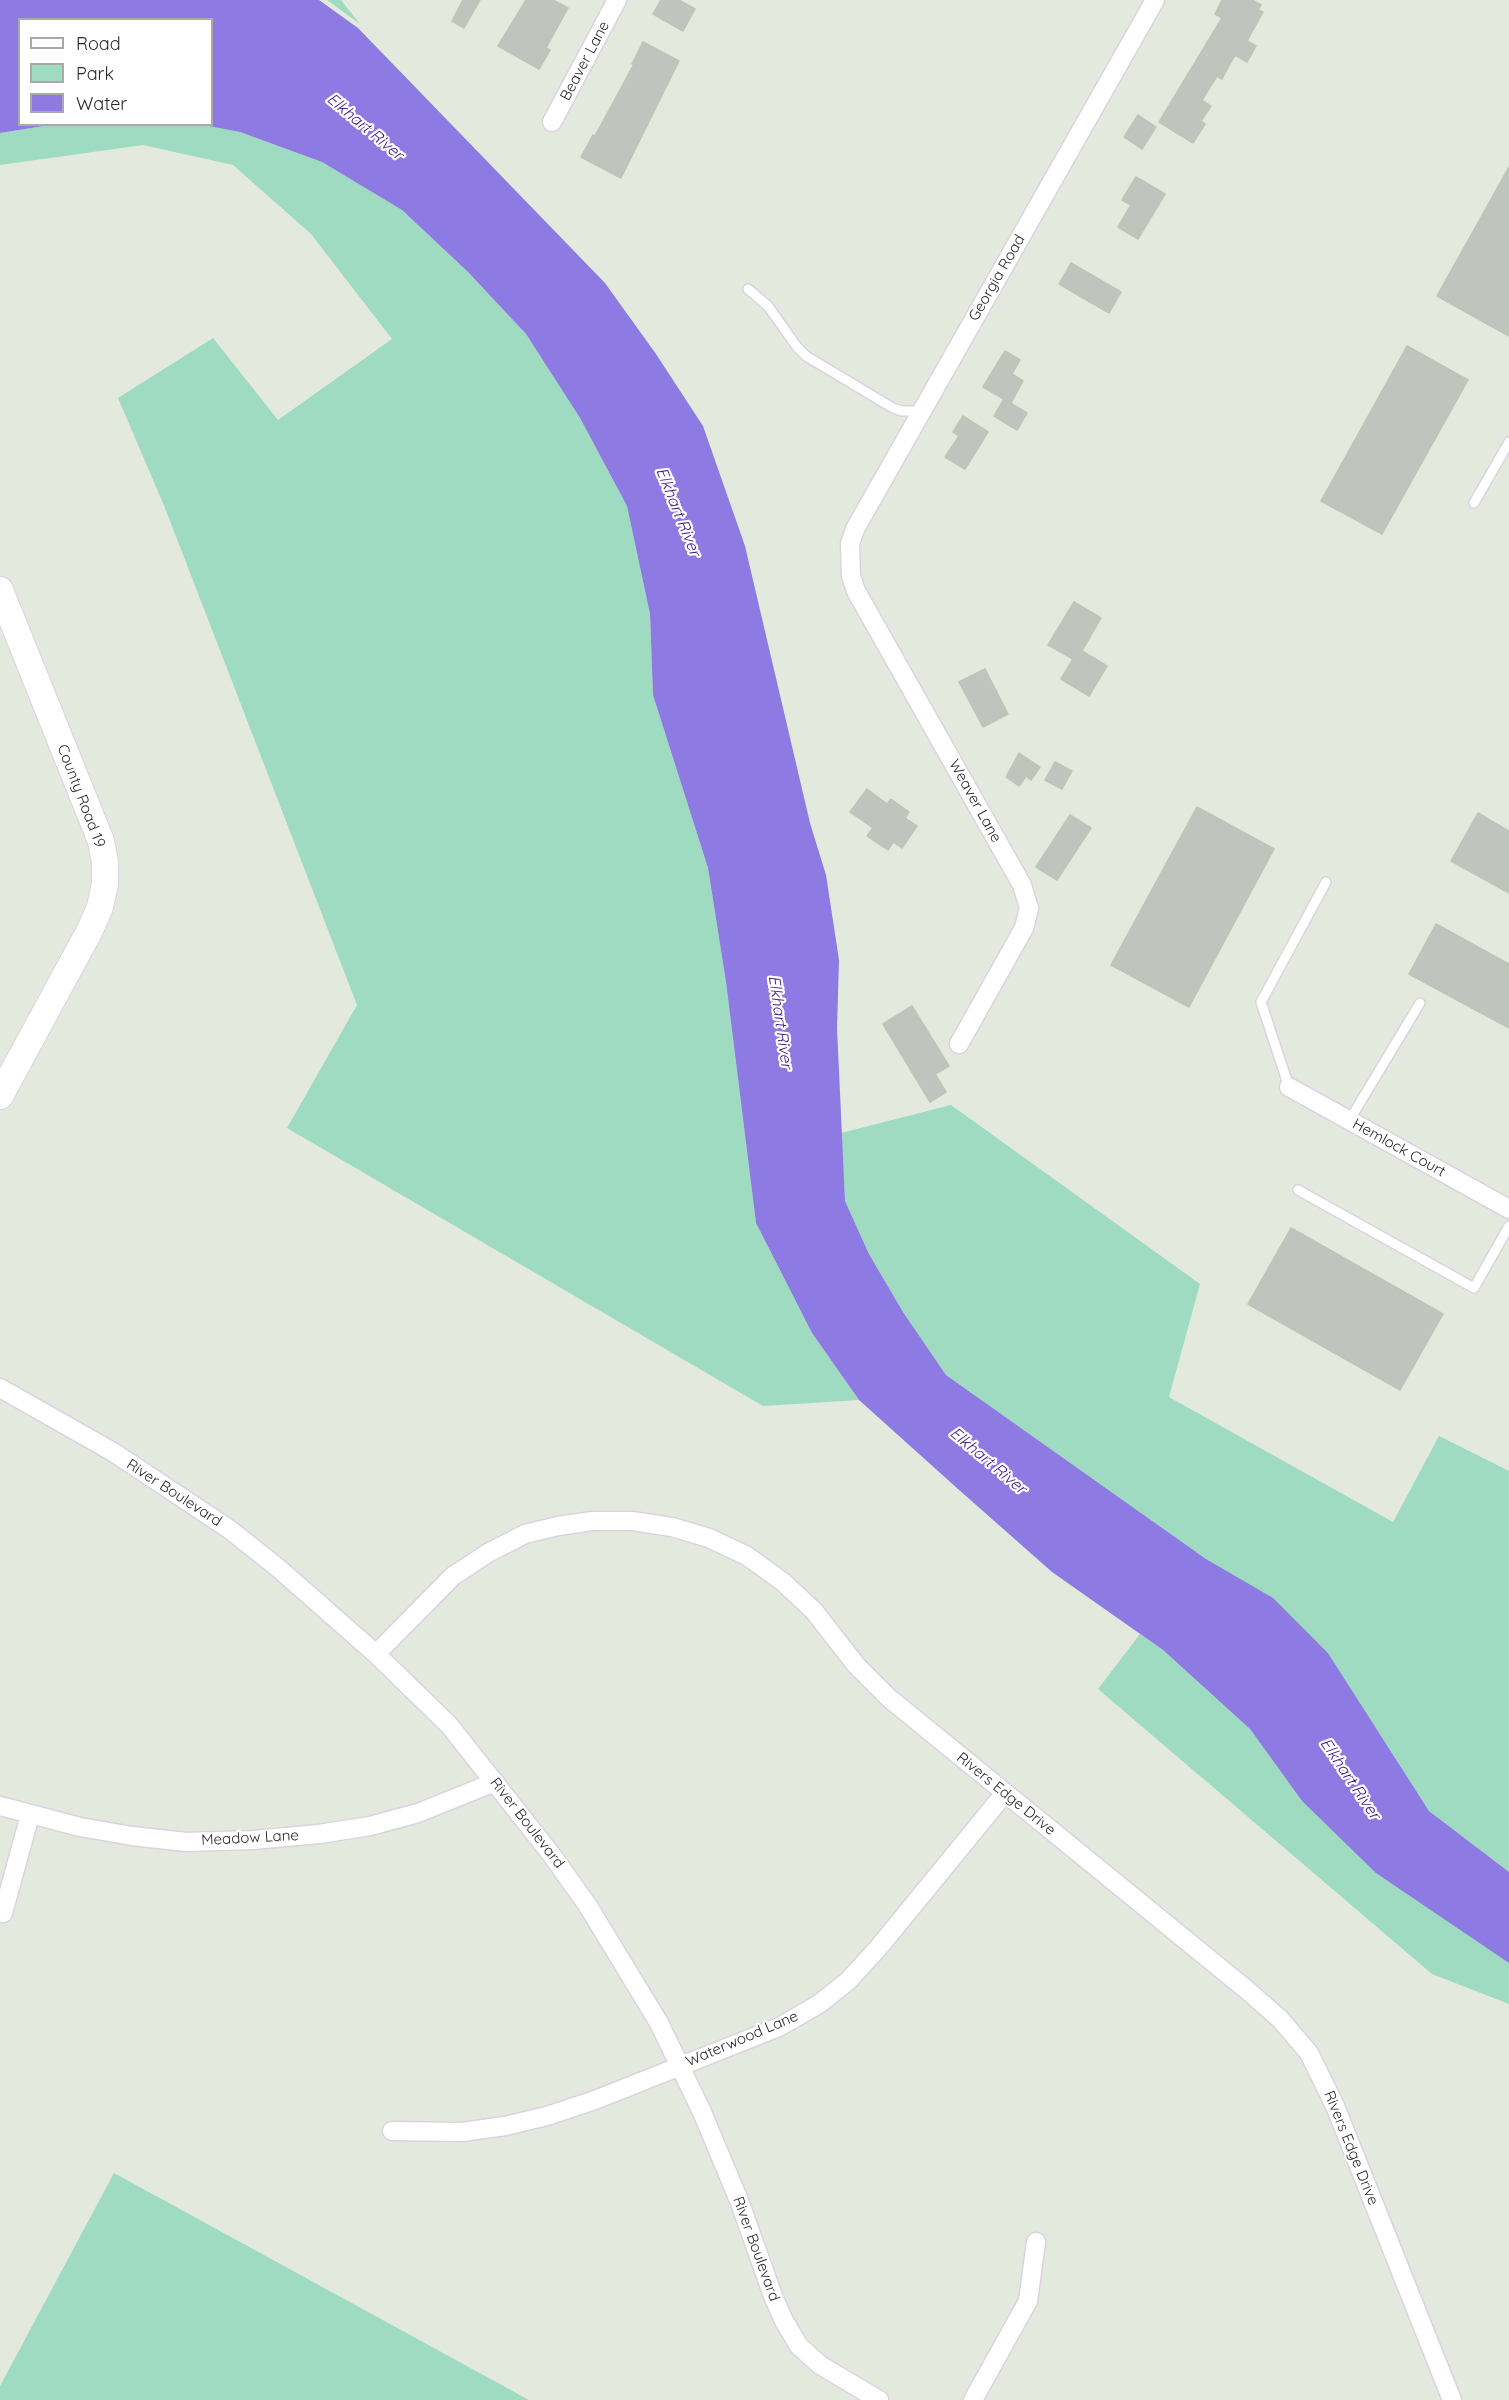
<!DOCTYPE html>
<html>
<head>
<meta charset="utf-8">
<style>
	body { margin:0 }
	#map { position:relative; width:1509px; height:2400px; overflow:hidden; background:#e3eadd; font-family:Quicksand,sans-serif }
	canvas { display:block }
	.legend { position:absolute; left:18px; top:18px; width:195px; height:108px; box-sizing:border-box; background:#fff; border:2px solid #a9a9a9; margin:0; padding:8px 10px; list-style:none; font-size:18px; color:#292929 }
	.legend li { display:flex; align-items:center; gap:12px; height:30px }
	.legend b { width:30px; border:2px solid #a9a9a9 }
</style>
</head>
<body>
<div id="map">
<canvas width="1509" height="2400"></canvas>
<ul class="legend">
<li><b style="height:8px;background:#fff"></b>Road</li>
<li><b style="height:16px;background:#9edbc1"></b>Park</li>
<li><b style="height:16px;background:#8d7ae2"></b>Water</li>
</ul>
</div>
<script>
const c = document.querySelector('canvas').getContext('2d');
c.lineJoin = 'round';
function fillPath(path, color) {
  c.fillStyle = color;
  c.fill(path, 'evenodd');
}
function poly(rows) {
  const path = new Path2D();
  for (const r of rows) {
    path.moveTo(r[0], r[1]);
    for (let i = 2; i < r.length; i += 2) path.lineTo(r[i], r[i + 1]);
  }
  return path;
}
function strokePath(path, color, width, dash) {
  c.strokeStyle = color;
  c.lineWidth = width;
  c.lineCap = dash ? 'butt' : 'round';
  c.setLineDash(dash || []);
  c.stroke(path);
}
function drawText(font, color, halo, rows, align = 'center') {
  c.font = font + ' Quicksand,sans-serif';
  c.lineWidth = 4.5;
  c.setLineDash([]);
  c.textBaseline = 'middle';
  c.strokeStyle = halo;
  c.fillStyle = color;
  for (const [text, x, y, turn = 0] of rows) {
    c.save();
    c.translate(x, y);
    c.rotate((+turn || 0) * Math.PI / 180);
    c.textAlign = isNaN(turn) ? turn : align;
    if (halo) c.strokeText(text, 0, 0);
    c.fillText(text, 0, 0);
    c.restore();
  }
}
fillPath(poly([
	[327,0,341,0,360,24],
	[204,124,240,132,322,162,402,210,468,272,526,334,580,418,627,506,650,614,653,695,708,868,726,982,756,1223,812,1333,859,1400,763,1406,287,1128,357,1005,165,508,118,398,213,338,278,420,392,339,311,234,233,165,143,145,0,165,0,133,50,125],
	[951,1105,1200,1284,1169,1397,1393,1522,1439,1436,1509,1471,1509,1872,1429,1811,1328,1653,1273,1599,1206,1559,946,1375,903,1312,869,1254,845,1201,841,1133],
	[1140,1634,1163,1650,1250,1729,1302,1801,1509,1963,1509,2004,1432,1974,1098,1689],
	[114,2173,529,2400,0,2400,0,2386]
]), '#9edbc1');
fillPath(poly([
	[0,0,319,0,358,28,605,283,656,354,703,426,745,546,810,823,826,875,839,960,837,1028,845,1201,869,1254,903,1312,946,1375,1206,1559,1273,1598,1328,1653,1429,1811,1509,1872,1509,1963,1376,1873,1302,1801,1250,1729,1163,1650,1052,1572,958,1489,859,1400,812,1333,756,1223,726,982,708,868,653,695,650,614,627,506,580,418,526,334,468,272,402,210,322,162,240,132,204,125,212,124,212,20,20,20,20,124,50,125,0,133]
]), '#8d7ae2');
const building = poly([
	[463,0,480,0,464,28,452,21,463,0],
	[526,0,553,0,568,8,546,48,550,50,539,69,498,46,526,0],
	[661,0,679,0,695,9,683,31,653,14,661,0],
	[1222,0,1252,0,1261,5,1258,10,1263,12,1247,41,1256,46,1247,62,1235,55,1222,79,1217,76,1202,100,1211,106,1201,121,1205,124,1193,143,1159,122,1222,18,1215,14,1222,0],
	[643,42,679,61,621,178,581,157,593,135,595,136,634,64,632,64,643,42],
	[1138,115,1156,127,1142,149,1124,137,1138,115],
	[1509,167,1509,336,1437,296,1509,167],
	[1136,177,1165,194,1138,239,1118,227,1131,205,1122,200,1136,177],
	[1071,263,1121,292,1109,313,1059,284,1071,263],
	[1407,346,1468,380,1382,534,1321,501,1407,346],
	[1005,351,1020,360,1012,374,1023,381,1011,403,983,387,1005,351],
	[1004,399,1027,413,1017,430,994,416,1004,399],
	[963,416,988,432,965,469,945,457,959,436,953,432,963,416],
	[1074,602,1101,618,1082,651,1107,666,1089,696,1061,679,1073,659,1048,645,1074,602],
	[985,669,1008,714,983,727,959,682,985,669],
	[1019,753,1040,767,1031,780,1026,776,1019,786,1006,777,1019,753],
	[1055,762,1072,771,1062,789,1045,780,1055,762],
	[867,789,887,804,891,799,909,812,905,818,917,826,902,848,893,842,888,850,867,836,873,828,850,812,867,789],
	[1197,807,1274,849,1189,1007,1111,965,1197,807],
	[1478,813,1509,831,1509,893,1451,861,1478,813],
	[1070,815,1091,828,1057,880,1036,867,1070,815],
	[1436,924,1509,964,1509,1028,1409,974,1436,924],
	[912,1006,949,1066,935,1074,946,1092,930,1102,883,1024,912,1006],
	[1291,1228,1443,1314,1400,1390,1248,1304,1291,1228]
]);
fillPath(building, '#bfc5bc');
strokePath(building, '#bdc5b6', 1.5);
const lane = poly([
	[748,289,768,306,797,347,806,356,893,408,902,411,922,411],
	[1474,503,1509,442],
	[1289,1087,1261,1002,1326,882],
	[1349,1121,1420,1003],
	[1298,1190,1474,1288,1509,1226]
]);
const street = poly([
	[552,122,617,0],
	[959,1044,1024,928,1029,908,1022,885,856,591,851,576,850,544,855,529,1155,0],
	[1289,1087,1509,1209],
	[0,1388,113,1452,229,1529,277,1567,376,1654,449,1725,551,1854,588,1906,659,2023,702,2112,740,2203,773,2296,784,2321,799,2346,820,2365,879,2400],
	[376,1654,453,1576,488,1553,525,1534,558,1526,592,1521,632,1521,672,1527,709,1538,747,1556,783,1582,814,1611,856,1665,889,1698,1247,1990,1280,2019,1309,2053,1335,2106,1452,2400],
	[0,1806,80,1827,132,1836,186,1842,253,1840,319,1834,370,1826,418,1813,495,1782],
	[3,1913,30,1815],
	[392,2131,462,2132,505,2126,547,2116,595,2100,779,2027,819,2004,848,1981,879,1947,1005,1793],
	[973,2400,1028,2301,1036,2242]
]);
const secondary = poly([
	[0,590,101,841,105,862,105,884,100,907,90,930,0,1096]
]);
strokePath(lane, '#ddd2e1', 12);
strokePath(street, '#ddd2e1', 21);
strokePath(secondary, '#ddd2e1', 28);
strokePath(lane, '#fff', 9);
strokePath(street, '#fff', 18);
strokePath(secondary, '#fff', 26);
drawText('15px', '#292929', '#fff', [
	["Beaver Lane",585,61,-62],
	["Georgia Road",997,278,-60],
	["County Road 19",81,796,69],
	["Weaver Lane",975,801,61],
	["Hemlock Court",1399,1148,29],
	["River Boulevard",174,1493,33],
	["Rivers Edge Drive",1006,1794,39],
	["River Boulevard",527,1823,52],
	["Meadow Lane",250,1838,-3],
	["Waterwood Lane",742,2039,-23],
	["Rivers Edge Drive",1351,2148,68],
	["River Boulevard",756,2249,70]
]);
drawText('italic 16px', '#381b8c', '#fff', [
	["Elkhart River",365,127,40],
	["Elkhart River",678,512,68],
	["Elkhart River",780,1022,82],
	["Elkhart River",988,1461,40],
	["Elkhart River",1350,1779,56]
]);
</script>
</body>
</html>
